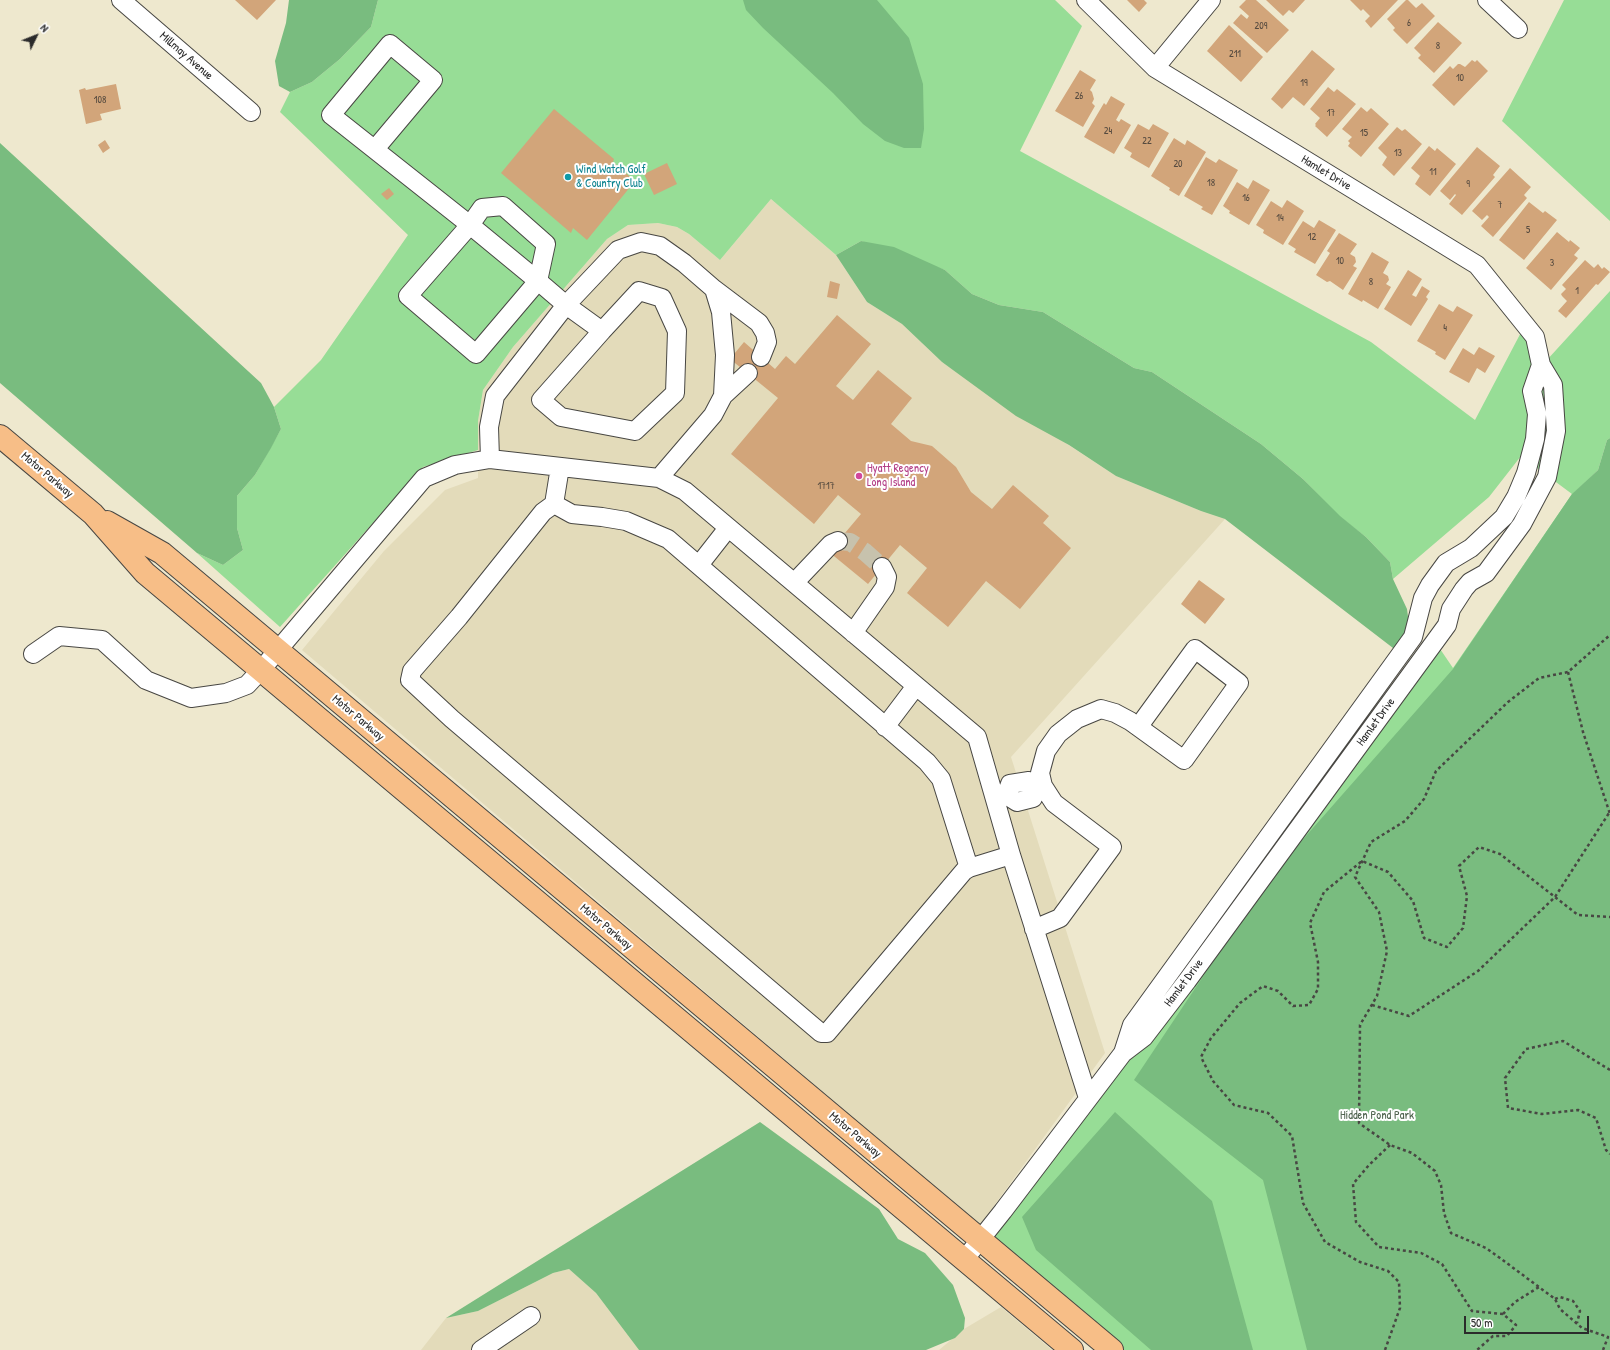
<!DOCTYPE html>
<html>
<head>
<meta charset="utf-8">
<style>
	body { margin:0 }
	#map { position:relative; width:1610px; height:1350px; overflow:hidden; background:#eee8ce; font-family:"Patrick Hand",sans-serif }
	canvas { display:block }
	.north { position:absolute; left:16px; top:16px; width:40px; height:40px; -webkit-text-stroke:3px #fff; paint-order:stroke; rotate:47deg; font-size:11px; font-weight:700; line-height:16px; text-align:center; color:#2b2b2b }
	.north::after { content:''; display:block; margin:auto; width:14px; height:18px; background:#2b2b2b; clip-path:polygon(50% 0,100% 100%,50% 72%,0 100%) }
	.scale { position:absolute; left:1464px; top:1316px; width:125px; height:18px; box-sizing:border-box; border:2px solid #2b2b2b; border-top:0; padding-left:5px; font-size:12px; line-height:14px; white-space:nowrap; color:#2b2b2b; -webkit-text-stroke:3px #fff; paint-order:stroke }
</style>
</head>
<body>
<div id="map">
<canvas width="1610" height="1350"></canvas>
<div class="north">N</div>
<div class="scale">50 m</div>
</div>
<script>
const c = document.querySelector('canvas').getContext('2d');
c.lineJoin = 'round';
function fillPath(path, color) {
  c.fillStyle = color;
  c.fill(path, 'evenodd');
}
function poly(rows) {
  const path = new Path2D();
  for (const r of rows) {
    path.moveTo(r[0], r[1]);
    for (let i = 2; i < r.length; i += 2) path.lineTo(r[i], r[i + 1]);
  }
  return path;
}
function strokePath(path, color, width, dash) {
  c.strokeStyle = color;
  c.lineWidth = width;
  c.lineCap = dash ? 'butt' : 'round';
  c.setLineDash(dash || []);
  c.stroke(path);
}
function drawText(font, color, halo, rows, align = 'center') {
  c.font = font + ' "Patrick Hand",sans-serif';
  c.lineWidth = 4;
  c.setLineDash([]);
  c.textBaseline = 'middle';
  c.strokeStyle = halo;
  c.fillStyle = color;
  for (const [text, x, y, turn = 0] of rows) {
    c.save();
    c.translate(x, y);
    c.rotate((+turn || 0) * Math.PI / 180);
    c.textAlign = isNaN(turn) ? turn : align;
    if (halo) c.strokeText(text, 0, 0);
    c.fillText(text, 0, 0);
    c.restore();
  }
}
fillPath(poly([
	[771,199,836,255,867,302,902,324,942,362,1116,476,1201,511,1225,519,1011,757,1105,1053,980,1225,302,650,384,551,445,490,478,478,478,421,483,390,513,347,607,239,628,225,658,223,677,227,689,234,720,260],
	[569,1269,596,1293,639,1350,421,1350,446,1318,478,1311,553,1273],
	[1001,1307,1052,1350,939,1350,964,1329]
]), '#e3dbba');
fillPath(poly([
	[378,0,1055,0,1082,26,1020,151,1371,342,1475,420,1527,321,1546,361,1610,291,1610,438,1607,440,1598,470,1573,494,1610,498,1610,1350,1112,1350,980,1240,1436,643,1453,668,1572,494,1521,456,1489,497,1393,579,1390,562,1366,537,1340,517,1303,479,1261,444,1152,372,1134,368,1043,312,999,305,972,294,945,270,861,241,836,255,771,199,720,260,689,234,677,227,658,223,628,225,607,239,513,347,483,390,478,421,478,450,423,467,280,627,197,553,223,565,243,550,237,528,237,496,255,475,281,429,274,407,321,360,408,235,280,112,290,92,312,82,340,59,371,27],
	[1564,0,1610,0,1610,221,1502,121]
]), '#97dd96');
fillPath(poly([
	[289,0,378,0,371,27,340,59,312,82,290,92,279,86,275,61,286,23],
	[743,0,877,0,909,38,923,84,924,129,921,148,904,148,885,141,863,124,833,93,763,28,746,10],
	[0,143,261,383,274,407,281,429,271,448,255,475,237,496,237,528,243,550,223,565,197,553,0,383],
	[861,241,894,247,945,270,972,294,999,305,1043,312,1134,368,1152,372,1261,444,1303,479,1340,516,1366,537,1390,562,1393,579,1407,609,1412,648,1400,649,1393,648,1225,519,1201,511,1116,476,1069,445,1016,416,942,362,902,324,867,302,836,255],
	[1610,438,1610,1350,1307,1350,1263,1180,1134,1080,1268,879,1453,669,1572,494,1598,470,1607,440],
	[1115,1112,1212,1201,1253,1350,1151,1350,1036,1250,1022,1217],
	[760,1122,879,1209,898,1239,925,1253,953,1285,965,1318,964,1329,955,1338,926,1350,639,1350,596,1293,569,1269,553,1273,478,1311,446,1318]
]), '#79bc7f');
fillPath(poly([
	[235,0,276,0,257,20],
	[1127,0,1144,0,1147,3,1139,12],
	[1246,0,1256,0,1289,30,1267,53,1233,23,1241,14,1247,19,1249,16,1239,7],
	[1266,0,1305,0,1293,13,1289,10,1283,16],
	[1350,0,1398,0,1371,28,1365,21,1370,16,1363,9,1361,11],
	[1406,0,1408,0,1416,8,1422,3,1435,16,1407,44,1393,30,1395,28,1387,19],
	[1438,22,1462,43,1434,73,1418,58,1421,55,1414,48],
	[1229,25,1263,57,1241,82,1207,51],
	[1312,50,1335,69,1304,106,1293,97,1282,109,1271,99],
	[1472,60,1475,62,1477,60,1488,71,1454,106,1432,85,1450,66,1453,69,1458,64,1460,64,1465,67],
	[1080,70,1096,80,1090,90,1092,92,1094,99,1092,103,1095,106,1083,127,1055,111],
	[116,84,121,109,100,114,102,120,86,124,79,90,85,88,86,90],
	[1328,87,1334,92,1337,89,1356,104,1327,137,1315,126,1316,125,1315,124,1320,118,1310,109],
	[1111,96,1125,104,1116,120,1119,122,1121,119,1131,125,1114,154,1084,137,1104,103,1106,105],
	[1361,107,1367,112,1371,108,1389,124,1361,157,1348,146,1350,143,1348,141,1352,137,1342,129],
	[554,109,614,159,613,162,635,181,587,240,573,228,571,233,501,173],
	[1138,124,1149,130,1153,124,1169,133,1149,168,1130,157,1132,153,1124,148],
	[1397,127,1402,131,1405,129,1422,144,1394,176,1382,165,1387,157,1378,148],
	[1174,138,1185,145,1187,140,1206,152,1179,196,1169,190,1170,188,1151,176],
	[105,140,110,148,103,153,98,145],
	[1429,146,1435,151,1437,148,1456,164,1430,196,1415,184,1420,176,1411,168],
	[1477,147,1500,166,1493,175,1495,177,1462,215,1449,204,1456,195,1455,194,1450,200,1440,191],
	[1206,157,1216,163,1219,159,1238,170,1212,215,1201,209,1203,207,1184,196],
	[667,163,677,184,654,195,644,174],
	[1510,168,1531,187,1524,195,1527,198,1493,237,1481,226,1489,217,1487,215,1482,220,1472,211],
	[1253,180,1270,190,1249,225,1229,213,1230,211,1223,206,1237,182,1248,189],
	[389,188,394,194,387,200,381,194],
	[1287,200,1304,211,1283,245,1263,233,1264,230,1256,225,1271,201,1282,208],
	[1529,202,1543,213,1545,211,1557,220,1524,260,1499,240],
	[1319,220,1336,230,1315,264,1294,252,1296,249,1288,244,1303,221,1314,228],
	[1557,232,1569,242,1570,240,1580,248,1574,255,1578,258,1551,290,1526,268],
	[1339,233,1357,244,1350,254,1355,257,1356,262,1353,266,1357,268,1343,290,1330,281,1327,282,1316,275,1330,253,1327,251],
	[1372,252,1389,262,1383,273,1388,276,1389,280,1386,284,1391,287,1378,309,1363,300,1362,302,1348,294],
	[1585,260,1594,268,1598,264,1602,269,1604,267,1610,272,1598,285,1596,284,1566,318,1558,311,1567,301,1562,296,1561,294,1566,289,1562,285],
	[1408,270,1422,279,1412,295,1416,297,1422,286,1430,291,1426,297,1428,299,1411,326,1384,309],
	[830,281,840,284,837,299,827,297],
	[1439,304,1453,312,1457,306,1473,315,1445,360,1435,354,1436,352,1417,341],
	[837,315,871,344,836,386,853,400,878,370,912,398,891,424,911,441,932,446,956,467,971,492,992,509,1013,485,1049,516,1043,523,1071,548,1020,609,986,581,948,627,907,593,927,568,900,545,868,584,829,552,861,514,838,495,814,524,731,454,778,398,730,359,744,342,775,369,786,356,795,364],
	[1479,347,1495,356,1485,373,1477,368,1469,383,1449,372,1463,348,1474,355],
	[1199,580,1225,599,1205,624,1181,604]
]), '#d2a57a');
strokePath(poly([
	[838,541,850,542,865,552,882,567]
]), '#c7c2ad', 18, [18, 9]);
const minor = poly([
	[121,0,251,112],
	[1487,0,1518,29],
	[1155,68,1211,0],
	[375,149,433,80,390,44,331,115,470,225,408,296,476,354,538,281,470,225,482,208,503,206,546,244,538,281,566,305,618,250,641,242,660,246,684,263,714,289,721,312,725,355,723,396,713,415,659,478],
	[714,289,759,323,765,333,767,342,761,357],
	[723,396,748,373],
	[490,459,489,427,495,396,566,305,602,331,541,400,561,417,635,431,675,393,677,331,662,298,639,291,602,331],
	[560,467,554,504,543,512,459,617,412,671,410,680,452,719,821,1033,827,1033,964,871,969,868,1011,855],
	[554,504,572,514,602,517,626,521,668,539,927,762,941,779,969,868],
	[699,565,728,528],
	[794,583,831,544,838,541],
	[853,633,885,587,887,577,882,567],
	[33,654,59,636,102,640,146,680,191,698,226,693,247,685,261,670,424,478,455,465,490,459,659,478,685,491,977,737,1011,855,1088,1098],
	[885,727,916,686],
	[1029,781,1036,788,1033,798,1017,802,1006,795,1010,784,1029,781],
	[1034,929,1060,918,1112,847,1054,803,1043,786,1040,773,1046,751,1058,734,1077,719,1101,709,1115,713,1130,721,1184,760,1239,683,1195,649,1139,726],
	[1123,1053,1132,1025,1413,637,1423,598,1430,585,1446,563,1471,548,1504,517,1516,497,1526,473,1535,439,1537,414,1532,391,1541,365],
	[964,1260,1003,1211,1123,1053,1144,1037,1187,981,1447,625,1451,609,1464,589,1470,582,1486,573,1522,524,1547,477,1556,431,1553,385,1541,365,1535,337,1477,265,1155,68,1086,0],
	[481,1350,531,1316]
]);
const major = poly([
	[0,436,93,514,145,573,1072,1350],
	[107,522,162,553,1112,1350]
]);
strokePath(minor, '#484743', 20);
strokePath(major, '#484743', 24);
strokePath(poly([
	[1568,672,1583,732,1610,814],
	[1372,1005,1409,1016,1478,971,1555,897,1609,813],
	[1610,1070,1563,1041,1526,1049,1505,1078,1508,1108,1542,1114,1578,1110,1596,1118,1606,1150,1610,1154],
	[1390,1145,1369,1165,1353,1184,1356,1222,1379,1247,1421,1253,1442,1264,1472,1311,1503,1314,1516,1325,1507,1336,1493,1336,1477,1350],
	[1555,1299,1560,1297,1573,1301,1580,1311,1577,1323],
	[1503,1314,1515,1302,1539,1287],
	[1385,1350,1400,1308,1399,1282,1388,1271,1360,1262,1325,1242,1303,1203,1292,1136,1268,1113,1234,1105,1213,1081,1201,1057,1211,1038,1240,1003,1263,986,1278,991,1293,1006,1309,1005,1318,989,1318,962,1310,923,1324,892,1362,861,1388,872,1413,901,1424,938,1447,947,1463,928,1467,896,1459,866,1479,847,1500,854,1578,915,1610,917],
	[1603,1350,1608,1337,1582,1328,1560,1309,1555,1299,1500,1258,1486,1248,1451,1233,1444,1213,1441,1185,1435,1171,1412,1153,1390,1145,1359,1123,1360,1025,1377,996,1387,951,1379,912,1355,877,1371,842,1405,821,1424,799,1436,771,1508,702,1539,678,1568,672,1610,635]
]), '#484743', 2.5, [3, 3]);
strokePath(minor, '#fff', 18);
strokePath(major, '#f7be87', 22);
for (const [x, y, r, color] of [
	[568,177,4,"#0f9aa8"],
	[859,476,4,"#d1479c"]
]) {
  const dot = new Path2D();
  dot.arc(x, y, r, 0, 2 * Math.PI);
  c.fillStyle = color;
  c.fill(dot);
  strokePath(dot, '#fff', 1.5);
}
drawText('10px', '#554a3f', null, [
	["6",1409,23],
	["209",1261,26],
	["8",1438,46],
	["211",1235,54],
	["10",1460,78],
	["19",1304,83],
	["26",1079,96],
	["108",100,100],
	["17",1331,113],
	["24",1108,131],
	["15",1364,133],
	["22",1147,141],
	["13",1398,153],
	["20",1178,164],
	["11",1433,172],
	["18",1211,183],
	["9",1468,184],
	["16",1246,198],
	["7",1500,205],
	["14",1280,218],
	["5",1528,230],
	["12",1312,237],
	["10",1340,261],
	["3",1552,263],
	["8",1371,282],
	["1",1577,291],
	["4",1445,328],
	["1717",826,486]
]);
drawText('12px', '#2b2b2b', '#fff', [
	["Millmay Avenue",186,56,41],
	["Hamlet Drive",1326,173,31],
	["Motor Parkway",47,475,40],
	["Motor Parkway",358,718,40],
	["Hamlet Drive",1376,722,-54],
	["Motor Parkway",606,927,40],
	["Hamlet Drive",1184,983,-53],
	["Motor Parkway",855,1135,40]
]);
drawText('12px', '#0d838f', '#fff', [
	["Wind Watch Golf",576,170],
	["& Country Club",576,184]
], 'left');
drawText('12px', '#b23c85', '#fff', [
	["Hyatt Regency",867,469],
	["Long Island",867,483]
], 'left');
drawText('12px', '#4b604b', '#fff', [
	["Hidden Pond Park",1377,1116]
]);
</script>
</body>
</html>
